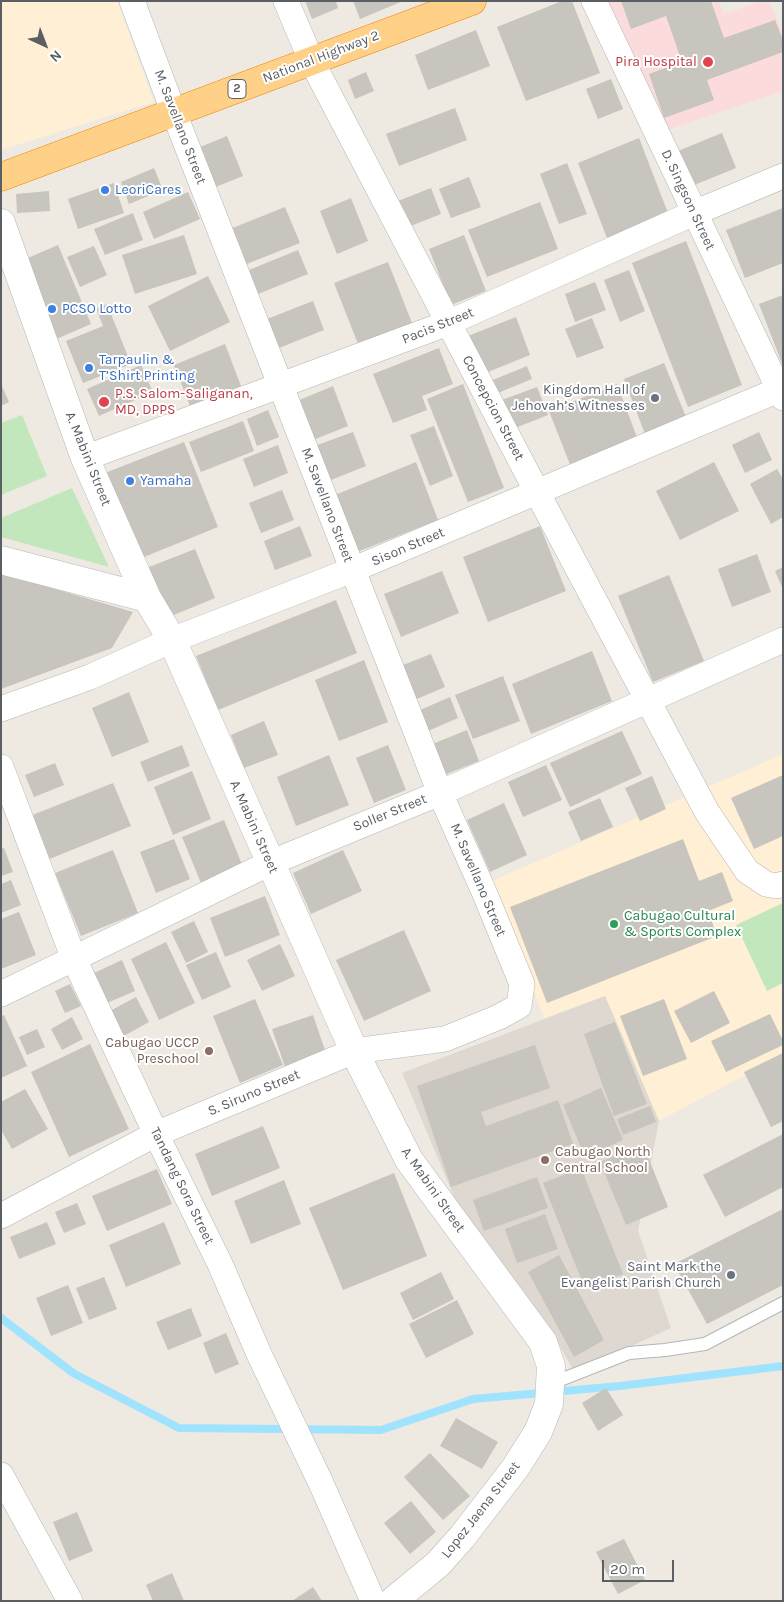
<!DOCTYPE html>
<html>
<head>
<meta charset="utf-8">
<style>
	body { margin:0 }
	#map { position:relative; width:784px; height:1602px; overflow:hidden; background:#eee9e1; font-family:Karla,sans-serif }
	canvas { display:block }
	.frame { position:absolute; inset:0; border:2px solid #5a5f63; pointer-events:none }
	.north { position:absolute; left:20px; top:20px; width:50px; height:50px; -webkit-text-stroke:4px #fff; paint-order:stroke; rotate:137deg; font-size:14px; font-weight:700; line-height:20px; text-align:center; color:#5a5f63 }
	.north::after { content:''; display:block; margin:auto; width:18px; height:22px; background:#5a5f63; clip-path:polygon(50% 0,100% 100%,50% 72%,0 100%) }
	.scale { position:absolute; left:602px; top:1560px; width:72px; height:22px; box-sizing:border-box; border:2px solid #5a5f63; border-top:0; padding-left:6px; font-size:15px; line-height:18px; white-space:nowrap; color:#5a5f63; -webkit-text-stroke:4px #fff; paint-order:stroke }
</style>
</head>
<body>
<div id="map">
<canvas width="784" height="1602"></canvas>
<div class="frame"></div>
<div class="north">N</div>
<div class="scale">20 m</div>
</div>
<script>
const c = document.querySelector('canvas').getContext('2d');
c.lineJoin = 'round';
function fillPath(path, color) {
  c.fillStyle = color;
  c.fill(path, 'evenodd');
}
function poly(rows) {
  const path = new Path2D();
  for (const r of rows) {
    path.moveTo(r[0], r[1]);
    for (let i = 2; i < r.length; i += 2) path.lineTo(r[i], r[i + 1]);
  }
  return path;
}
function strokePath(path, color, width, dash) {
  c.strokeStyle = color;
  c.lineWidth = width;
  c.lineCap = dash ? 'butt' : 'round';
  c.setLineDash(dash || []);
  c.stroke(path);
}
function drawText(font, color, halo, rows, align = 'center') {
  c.font = font + ' Karla,sans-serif';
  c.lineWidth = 4;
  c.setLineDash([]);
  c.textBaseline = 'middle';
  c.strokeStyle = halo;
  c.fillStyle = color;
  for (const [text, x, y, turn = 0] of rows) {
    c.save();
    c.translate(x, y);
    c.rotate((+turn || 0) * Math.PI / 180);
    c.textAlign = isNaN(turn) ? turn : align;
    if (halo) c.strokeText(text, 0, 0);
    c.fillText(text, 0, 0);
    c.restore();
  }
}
fillPath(poly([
	[1,1,117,1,154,102,1,150],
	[783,754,783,1055,659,1121,605,996,544,1018,492,881]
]), '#ffefd5');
fillPath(poly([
	[605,996,659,1121,638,1231,671,1328,574,1372,556,1339,455,1199,402,1073]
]), '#ded8d0');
fillPath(poly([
	[608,1,719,1,724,14,763,1,769,1,783,34,783,91,661,132]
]), '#fcdbdd');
fillPath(poly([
	[22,415,47,476,1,495,1,423],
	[72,488,109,567,1,537,1,518],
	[783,903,783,983,767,991,736,925]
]), '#c2e7bc');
strokePath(poly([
	[1,1318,73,1373,179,1428,381,1430,473,1399,620,1386,783,1366]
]), '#a0e3ff', 8);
fillPath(poly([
	[305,1,336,1,338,8,312,19],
	[353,1,403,1,360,19],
	[562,1,572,1,600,73,526,101,497,27],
	[621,1,711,1,724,38,775,20,783,40,783,52,707,80,714,100,664,118,649,74,682,62,666,16,631,29],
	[476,30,490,66,428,90,415,55],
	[366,72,374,91,355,99,348,80],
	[611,79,623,109,598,119,586,89],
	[455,108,467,140,399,166,386,134],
	[722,133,736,168,687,188,673,153],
	[227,136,243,176,213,188,198,148],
	[639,138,668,213,607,238,578,163],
	[567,163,587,214,559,224,540,174],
	[154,168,163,190,129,204,121,182],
	[469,177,481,207,451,218,439,189],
	[114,183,124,213,78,229,68,199],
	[431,188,441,214,408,227,398,201],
	[49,191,50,211,17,213,16,194],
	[188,192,200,219,154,239,143,212],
	[351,198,368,241,337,254,320,211],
	[540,202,558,249,487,277,468,230],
	[285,207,300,243,244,265,230,229],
	[783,208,783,263,745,278,726,230],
	[133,213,143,240,105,255,94,229],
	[184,235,197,274,135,294,122,255],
	[464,235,486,291,451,305,429,249],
	[686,241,742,385,688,407,632,263],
	[58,245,91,324,54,340,21,261],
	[94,246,107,275,80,287,67,257],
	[298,250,308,274,258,294,249,270],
	[388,262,412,323,358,344,334,283],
	[629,270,645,311,620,322,604,280],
	[208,276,230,322,170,351,148,306],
	[595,282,606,310,575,322,565,294],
	[783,295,783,366,759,304],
	[313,301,324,330,279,348,267,319],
	[107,304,131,364,83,383,66,341,103,326,96,308],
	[516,317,530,355,483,374,468,336],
	[592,318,604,348,577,358,565,329],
	[225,344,241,386,190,406,174,365],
	[439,348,453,384,422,396,427,410,393,423,373,374],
	[664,363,686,417,645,434,624,379],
	[141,365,153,392,99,416,87,389],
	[527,366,532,379,493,395,488,382],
	[1,384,9,402,1,406],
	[463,384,504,488,468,502,427,399],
	[617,384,638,440,571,467,549,411],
	[333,386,348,426,313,440,297,401],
	[537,387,548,415,510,430,499,401],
	[268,410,279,437,257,446,247,419],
	[243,421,254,451,201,472,189,442],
	[434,426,453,476,430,486,410,435],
	[353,432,366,466,326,482,312,447],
	[759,432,772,460,745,473,732,445],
	[184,442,218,527,139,559,105,473],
	[278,445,288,473,254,487,243,459],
	[416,462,438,520,357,552,335,495],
	[714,462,739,511,680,540,656,491],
	[777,469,783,479,783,517,771,524,750,484],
	[282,490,294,520,261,533,249,503],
	[300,526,312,556,275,570,264,541],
	[540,526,566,591,488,622,463,557],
	[195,549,215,598,164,619,144,569],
	[757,554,771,592,732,607,718,569],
	[783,567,783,589,775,571],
	[442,571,459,613,401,637,384,594],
	[1,573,133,612,112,648,1,689],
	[669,575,704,661,653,682,618,596],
	[336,600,357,653,218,710,196,656],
	[592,651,612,701,531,734,512,684],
	[431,654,445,687,412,701,398,667],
	[364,660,388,722,339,741,315,680],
	[503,676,520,721,473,739,455,695],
	[129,692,149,742,112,757,92,708],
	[450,697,458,718,428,731,420,710],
	[264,721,278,755,244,768,231,735],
	[467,730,479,761,437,778,425,747],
	[622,731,642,774,570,807,550,763],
	[182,745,190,766,148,782,140,762],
	[388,745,406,790,374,803,356,758],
	[329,755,349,805,296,826,277,777],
	[55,763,64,785,34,797,25,775],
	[546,765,562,800,523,817,508,782],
	[192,771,211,819,173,835,154,787],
	[783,775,783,836,754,849,731,798],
	[652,776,666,809,640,821,625,788],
	[113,783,131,826,47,860,30,816],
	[600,798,613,827,581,841,568,812],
	[504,803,527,855,490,872,467,820],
	[224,820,243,867,201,883,182,837],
	[174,839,190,879,156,893,140,852],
	[683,839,699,881,722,872,733,901,708,911,717,936,547,1003,510,907],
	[4,848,13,872,1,876,1,849],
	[113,850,138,913,81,936,55,873],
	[343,850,362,891,311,914,293,873],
	[11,880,21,905,1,913,1,884],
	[265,896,280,935,225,957,210,918],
	[19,912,36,955,1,969,1,919],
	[194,921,208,952,186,963,171,932],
	[404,930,431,991,364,1021,336,960],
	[166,942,195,1003,159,1020,131,959],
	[280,944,295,976,262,991,247,960],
	[216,952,231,987,202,1000,186,965],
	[122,960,135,991,107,1003,94,973],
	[70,984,81,1006,65,1013,55,991],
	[714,991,730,1023,691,1043,674,1011],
	[136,997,149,1022,122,1037,108,1012],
	[255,999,283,1065,240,1083,213,1016],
	[664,999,687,1059,643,1076,620,1016],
	[770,1014,783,1041,783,1045,726,1072,711,1041],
	[4,1015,27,1066,1,1078,1,1016],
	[313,1015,327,1056,286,1070,272,1029],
	[72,1017,83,1039,62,1050,51,1029],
	[615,1022,647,1104,614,1116,584,1034],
	[37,1029,45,1047,27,1055,19,1037],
	[90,1044,129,1129,69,1157,31,1072],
	[535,1045,550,1088,481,1112,486,1126,558,1100,573,1144,451,1187,417,1086],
	[783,1053,783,1121,771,1127,744,1072],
	[601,1088,623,1140,585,1157,563,1105],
	[25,1089,48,1129,12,1149,1,1130,1,1102],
	[650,1106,656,1122,623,1135,617,1119],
	[263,1126,280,1168,212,1196,195,1154],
	[783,1134,783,1187,725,1217,703,1175],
	[643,1144,668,1207,626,1225,600,1162],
	[581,1168,623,1274,585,1289,543,1183],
	[157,1169,172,1204,107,1231,92,1196],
	[394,1173,427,1256,343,1290,309,1208],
	[537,1177,548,1208,484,1231,473,1200],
	[284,1180,301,1224,251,1244,234,1201],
	[77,1203,86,1224,64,1233,55,1212],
	[783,1209,783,1285,707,1324,674,1264],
	[545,1214,558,1249,517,1263,505,1229],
	[47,1222,56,1244,19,1259,10,1237],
	[164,1222,181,1264,126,1287,109,1245],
	[559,1255,604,1340,574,1357,528,1272],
	[441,1272,454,1299,413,1320,400,1293],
	[104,1277,117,1309,89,1320,76,1288],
	[68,1285,83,1323,51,1336,36,1298],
	[457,1300,474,1334,426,1358,409,1324],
	[191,1308,202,1336,168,1350,156,1322],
	[226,1333,239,1364,215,1374,203,1343],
	[606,1388,623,1415,598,1431,582,1403],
	[456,1418,498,1442,482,1469,440,1446],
	[430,1453,470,1496,443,1520,404,1477],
	[411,1501,436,1532,410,1554,384,1523],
	[77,1512,93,1551,69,1561,53,1522],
	[624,1539,645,1580,618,1594,596,1552],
	[172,1573,184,1601,153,1601,146,1585],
	[313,1587,322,1601,292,1601]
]), '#c8c4be');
const lane = poly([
	[550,1384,629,1353,665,1350,705,1344,783,1303]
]);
const street = poly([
	[286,1,311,60,537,492,707,812,747,871,766,884,776,886,783,884],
	[594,1,783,398],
	[85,458,448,323,694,213,783,176],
	[1,709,90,677,172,640,352,570,783,388],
	[1,767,74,959,156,1134,220,1264,259,1354,320,1481,373,1601],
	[1,994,270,863,440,793,783,640],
	[1,1216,156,1134,354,1051,445,1039,499,1017,519,1006,522,984,485,894,440,793,174,113,132,1],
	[1,1475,70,1601]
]);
const secondary = poly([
	[1,223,85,458,147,598,172,640,354,1051,409,1160,543,1342,551,1366,549,1404,538,1432,516,1467,462,1537,438,1564,393,1601],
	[1,560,147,598]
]);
const highway = poly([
	[1,177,472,1]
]);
strokePath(lane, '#b2b6ba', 14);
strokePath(street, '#b2b6ba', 26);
strokePath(secondary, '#b3b8bd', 29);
strokePath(highway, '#ef8300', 29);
strokePath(lane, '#fff', 12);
strokePath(street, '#fff', 25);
strokePath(secondary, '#fff', 28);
strokePath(highway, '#ffd087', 28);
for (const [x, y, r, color] of [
	[708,62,6,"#e0444e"],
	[105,190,5,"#3f7fe0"],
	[52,309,5,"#3f7fe0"],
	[89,368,5,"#3f7fe0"],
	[655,398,5,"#6b7280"],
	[104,402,6,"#e0444e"],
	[130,481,5,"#3f7fe0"],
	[614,924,5,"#2e9e5b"],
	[209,1051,5,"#8d6e63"],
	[545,1160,5,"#8d6e63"],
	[731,1275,5,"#6b7280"]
]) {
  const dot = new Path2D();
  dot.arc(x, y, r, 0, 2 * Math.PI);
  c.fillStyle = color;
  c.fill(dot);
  strokePath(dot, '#fff', 2);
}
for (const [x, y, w] of [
	[237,89,18]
]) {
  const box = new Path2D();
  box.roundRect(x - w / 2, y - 9.5, w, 19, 4);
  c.fillStyle = '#fff';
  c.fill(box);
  strokePath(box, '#5a5f63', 1);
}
drawText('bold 12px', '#5a5f63', null, [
	["2",237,89]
]);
drawText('14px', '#5a5f63', '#fff', [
	["National Highway 2",321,57,-21],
	["M. Savellano Street",180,127,69],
	["D. Singson Street",688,200,65],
	["Pacis Street",438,326,-22],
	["Concepcion Street",493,408,62],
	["A. Mabini Street",88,459,68],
	["M. Savellano Street",327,505,69],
	["Sison Street",408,547,-23],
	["Soller Street",390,813,-22],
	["A. Mabini Street",254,827,66],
	["M. Savellano Street",478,880,67],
	["S. Siruno Street",254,1093,-23],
	["Tandang Sora Street",182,1186,64],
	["A. Mabini Street",433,1190,55],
	["Lopez Jaena Street",481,1510,-52]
]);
drawText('14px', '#be3a42', '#fff', [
	["Pira Hospital",697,62],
	["P.S. Salom-Saliganan,",115,394,"left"],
	["MD, DPPS",115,410,"left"]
], 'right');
drawText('14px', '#366cbe', '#fff', [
	["LeoriCares",115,190],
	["PCSO Lotto",62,309],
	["Tarpaulin &",99,360],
	["T’Shirt Printing",99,376],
	["Yamaha",140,481]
], 'left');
drawText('14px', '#5b616d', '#fff', [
	["Kingdom Hall of",645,390],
	["Jehovah’s Witnesses",645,406],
	["Saint Mark the",721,1267],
	["Evangelist Parish Church",721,1283]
], 'right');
drawText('14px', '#27864d', '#fff', [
	["Cabugao Cultural",624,916],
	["& Sports Complex",624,932]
], 'left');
drawText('14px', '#785e54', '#fff', [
	["Cabugao UCCP",199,1043],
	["Preschool",199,1059],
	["Cabugao North",555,1152,"left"],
	["Central School",555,1168,"left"]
], 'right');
</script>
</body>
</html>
